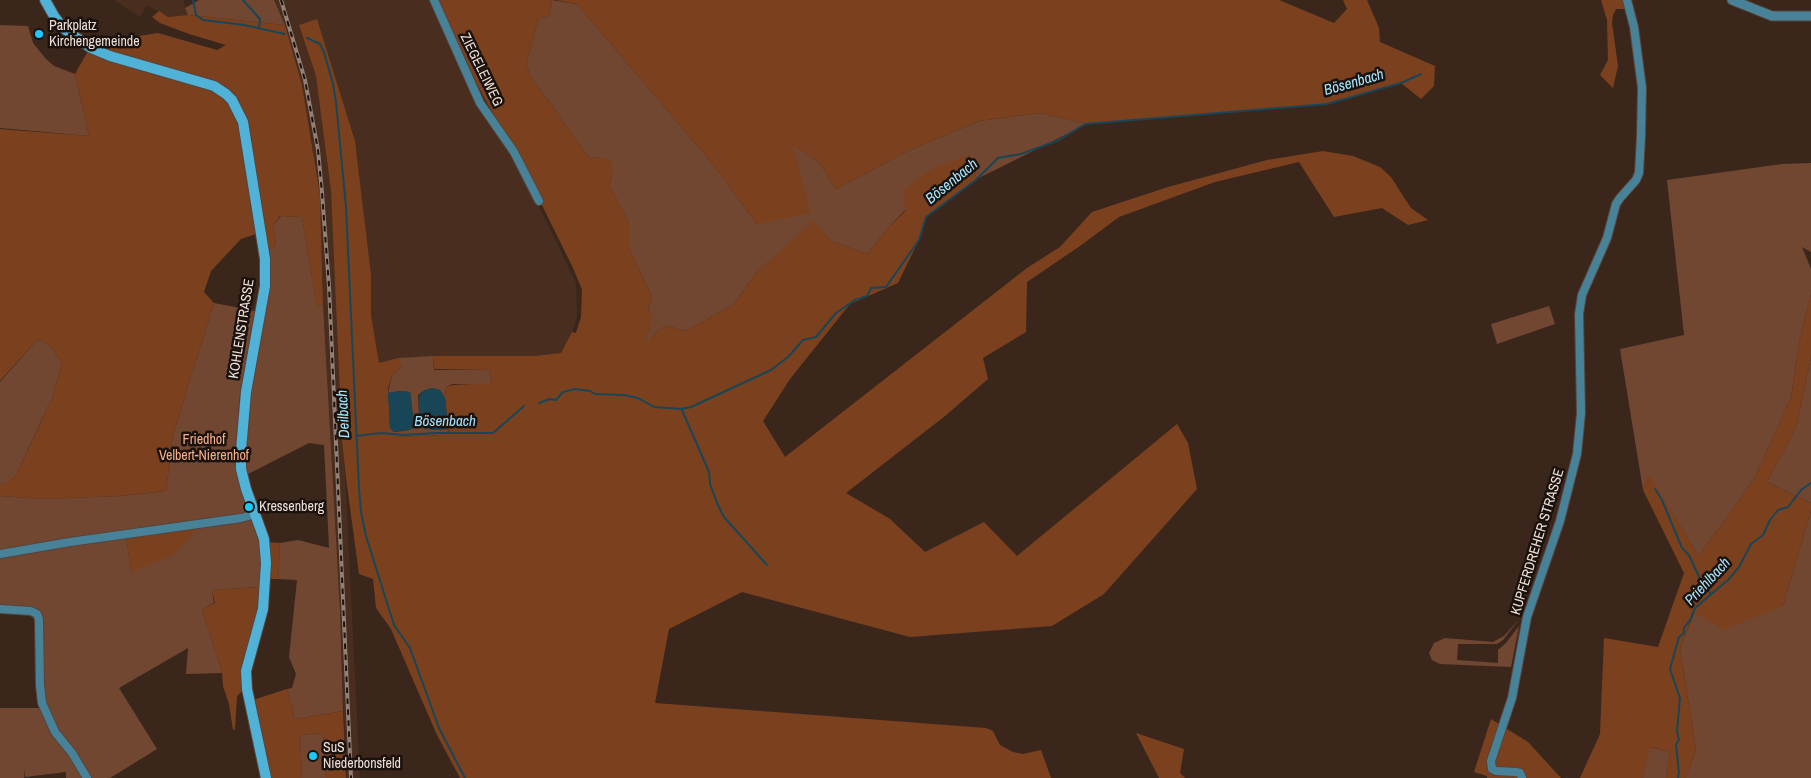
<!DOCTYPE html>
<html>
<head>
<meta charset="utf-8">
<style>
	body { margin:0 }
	canvas { display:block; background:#3b261c }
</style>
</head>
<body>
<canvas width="1811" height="778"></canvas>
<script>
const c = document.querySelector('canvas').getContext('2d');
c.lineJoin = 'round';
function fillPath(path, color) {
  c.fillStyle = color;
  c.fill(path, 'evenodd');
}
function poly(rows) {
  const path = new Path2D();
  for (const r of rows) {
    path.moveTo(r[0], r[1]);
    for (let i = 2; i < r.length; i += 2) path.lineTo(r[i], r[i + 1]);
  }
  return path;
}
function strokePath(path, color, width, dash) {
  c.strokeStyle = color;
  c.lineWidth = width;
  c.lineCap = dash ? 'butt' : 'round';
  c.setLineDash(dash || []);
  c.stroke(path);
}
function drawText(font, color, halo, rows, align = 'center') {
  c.font = font + ' "Archivo Narrow",sans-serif';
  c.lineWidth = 5;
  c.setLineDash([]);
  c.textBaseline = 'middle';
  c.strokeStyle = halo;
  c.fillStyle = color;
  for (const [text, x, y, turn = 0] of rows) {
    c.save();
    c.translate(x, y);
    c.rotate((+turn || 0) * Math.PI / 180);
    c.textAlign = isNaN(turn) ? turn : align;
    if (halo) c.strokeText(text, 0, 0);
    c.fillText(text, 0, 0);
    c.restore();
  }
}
fillPath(poly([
	[114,0,184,0,185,8,188,15,168,17,147,5,140,17],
	[274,0,433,0,456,48,513,153,576,283,577,317,572,332,561,353,534,356,398,358,379,363,371,315,371,274,355,141,317,19,299,25,316,76,331,191,360,778,346,778,340,610,323,304,320,195,302,85,285,25]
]), '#492d1f');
fillPath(poly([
	[199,0,274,0,285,25,188,15,185,8],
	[552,0,577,4,712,163,757,224,792,144,819,162,836,189,908,151,979,121,1040,113,1087,124,977,179,968,155,905,210,887,229,867,254,831,241,813,222,756,273,734,304,686,331,667,326,658,330,651,339,644,339,650,327,648,311,652,297,629,248,629,223,609,185,613,174,599,157,590,159,530,75,526,64,539,18,549,17],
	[0,25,28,26,33,43,46,59,54,66,75,74,89,136,0,128],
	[1811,163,1811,252,1802,247,1811,269,1811,294,1799,343,1791,398,1754,479,1699,556,1649,476,1643,490,1620,349,1684,335,1667,180,1782,164],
	[281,216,302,217,317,307,323,304,340,610,343,711,295,719,287,689,292,688,296,674,289,657,297,580,278,579,280,543,298,540,329,548,324,445,309,443,246,475,244,453,245,436,255,368,268,290,270,270,268,250,276,245,273,226],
	[214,303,255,311,239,401,236,457,250,513,0,552,0,496,43,499,121,496,166,491,173,435],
	[1549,306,1555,324,1497,344,1491,324],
	[38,339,51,346,62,364,52,398,16,475,8,483,0,485,0,382],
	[433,356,434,370,489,370,492,384,453,384,446,387,445,398,440,390,432,388,423,391,418,395,419,418,423,427,434,430,446,429,449,431,443,435,396,437,387,432,390,428,394,432,403,431,412,429,414,424,410,392,400,391,388,393,392,375,402,367,398,358],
	[1811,357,1811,503,1767,482,1796,428],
	[1811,511,1811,778,1685,778,1696,750,1680,648,1695,611,1783,606],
	[246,518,252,520,259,539,262,563,260,587,212,590,214,603,202,610,222,673,186,674,188,648,119,688,157,749,110,778,90,778,55,729,44,707,38,613,0,608,0,555,126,536,131,571,201,525],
	[1520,618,1503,640,1497,644,1458,644,1457,660,1498,663,1498,650,1506,643,1519,626,1511,667,1440,664,1432,660,1429,653,1434,643,1445,638,1493,642,1504,636],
	[0,708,41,708,84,778,66,778,66,772,25,777,25,769,24,778,0,778],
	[323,733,326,778,302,778,300,735],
	[1650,747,1670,752,1666,778,1642,778]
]), '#714731');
fillPath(poly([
	[436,0,552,0,549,17,539,18,526,64,530,75,590,159,599,157,611,160,613,174,609,185,629,223,629,248,652,297,648,311,653,317,650,327,645,339,651,339,658,330,667,326,686,331,734,304,756,273,813,221,831,241,867,254,887,229,905,211,903,190,933,168,968,155,977,179,926,217,919,240,898,283,850,304,790,379,763,421,785,457,1027,268,1060,247,1092,212,1168,187,1267,160,1323,151,1353,156,1380,167,1391,177,1411,208,1428,220,1408,225,1382,208,1334,217,1299,162,1215,182,1119,217,1080,246,1027,282,1026,332,983,358,988,379,945,416,846,493,890,519,925,552,984,522,1017,556,1177,424,1188,443,1197,489,1104,594,1052,626,910,637,742,592,669,629,655,703,986,728,993,731,1000,745,1013,752,1023,754,1041,750,1051,778,460,778,437,735,391,629,376,608,373,579,359,574,346,478,342,440,331,191,316,76,299,25,317,19,355,141,371,274,371,315,379,363,398,358,402,367,392,375,388,389,390,428,388,432,396,437,443,435,450,431,446,429,447,416,445,398,446,387,453,385,492,383,489,370,434,369,433,356,534,356,561,353,572,332,576,333,581,317,582,290,574,270,538,197,458,49],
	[556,0,1279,0,1334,23,1347,9,1343,0,1367,0,1379,28,1380,42,1435,66,1434,86,1421,99,1401,83,1327,104,1087,124,1040,113,979,121,908,151,836,189,819,162,793,145,811,213,757,224,712,163,577,4],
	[1601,0,1631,0,1626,9,1616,9,1613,15,1612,23,1618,66,1613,88,1600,75,1608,60,1607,20],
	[159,11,168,17,188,15,285,25,302,85,320,195,323,304,317,308,302,217,280,216,273,226,276,245,268,250,261,201,250,203,256,234,241,239,211,271,204,292,214,303,173,435,166,491,121,496,43,499,0,496,0,485,8,482,16,475,35,435,52,398,62,364,51,346,38,339,0,381,0,129,89,136,75,74,96,37,107,41,158,33,217,50,226,45,189,34,160,23,152,17],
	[1811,294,1811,357,1796,428,1767,482,1811,503,1811,511,1783,606,1723,630,1694,612,1680,648,1696,750,1685,778,1666,778,1670,752,1651,747,1642,778,1580,778,1600,734,1604,638,1658,647,1684,573,1643,490,1649,475,1699,556,1754,479,1791,398,1799,343],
	[201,525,173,555,131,572,126,536],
	[267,542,280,543,278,579,268,579],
	[260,587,261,596,244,689,237,696,235,729,233,730,229,704,223,686,222,673,202,610,215,603,212,590],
	[287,689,295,719,343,711,346,778,326,778,323,733,300,735,302,778,269,778,253,700],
	[1491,719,1528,742,1561,778,1487,778,1487,776,1474,772],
	[1136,733,1184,749,1180,773,1185,778,1159,778]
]), '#7b411f');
fillPath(poly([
	[432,388,440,390,445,398,447,416,446,429,434,430,423,428,419,418,419,396,423,391],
	[400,391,410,392,414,424,412,429,394,432,390,428,388,393]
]), '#194657');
strokePath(poly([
	[193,0,196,15,203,20,244,25,285,34],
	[243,0,260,19,259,28],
	[307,38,320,44,324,52,333,84,336,102,346,207,359,488,361,512,366,536,394,625,410,648,439,728,465,778],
	[539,403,550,399,556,400,563,392,575,389,590,391,595,394,624,395,638,398,654,407,681,409,691,407,771,370,788,357,803,340,816,337,836,313,855,300,867,296,871,288,886,287,919,240,926,217,977,179,998,158,1021,154,1059,140,1085,124,1327,104,1401,83,1421,74],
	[682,410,709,472,710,484,717,503,724,517,767,565],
	[356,436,381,433,404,435,436,433,493,433,524,406],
	[1655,489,1662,500,1682,548,1689,555,1699,577,1711,594],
	[1678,778,1679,773,1676,744,1679,740,1677,731,1680,698,1670,669,1679,637,1684,633,1684,628,1690,620,1695,608,1728,580,1739,567,1751,544,1763,535,1770,520,1778,510,1788,507,1801,490,1811,483]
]), '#194657', 2);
const minor = poly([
	[434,0,480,103,514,152,539,201],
	[0,554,70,542,241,518,256,514],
	[0,609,31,611,37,614,39,619,40,685,42,703,55,732,72,753,87,778],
	[1522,778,1520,773,1516,772,1496,771,1492,769,1491,761,1512,698,1527,617,1560,521,1577,454,1581,413,1579,314,1582,295,1607,238,1616,204,1620,198,1636,180,1639,173,1641,136,1642,88,1634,27,1627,0]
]);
const tertiary = poly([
	[1732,0,1772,16,1811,16]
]);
const secondary = poly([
	[45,0,54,16,63,28,91,48,110,56,214,86,226,94,232,100,243,122,265,259,265,286,246,392,241,450,241,469,246,489,264,539,266,563,263,609,246,671,247,689,266,778]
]);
strokePath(minor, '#58443a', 10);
strokePath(tertiary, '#58443a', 11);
strokePath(secondary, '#58443a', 12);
strokePath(minor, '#488298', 8);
strokePath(tertiary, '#488298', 9);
strokePath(secondary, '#50b2d6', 10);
const rail = poly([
	[281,0,305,80,318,150,322,193,329,286,351,778]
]);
strokePath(rail, '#928077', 4);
strokePath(rail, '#1b120d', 2, [5.5]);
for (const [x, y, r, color] of [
	[39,34,5,"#1cc9fc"],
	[249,507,5,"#1cc9fc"],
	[313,756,5,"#1cc9fc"]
]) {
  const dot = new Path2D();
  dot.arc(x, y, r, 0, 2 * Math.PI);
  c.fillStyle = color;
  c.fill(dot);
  strokePath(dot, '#1b120d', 2);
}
drawText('14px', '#eee0d9', '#1b120d', [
	["Parkplatz",49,26],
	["Kirchengemeinde",49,42],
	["Kressenberg",259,507],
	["SuS",323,748],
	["Niederbonsfeld",323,764]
], 'left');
drawText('14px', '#eee0d9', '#1b120d', [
	["ZIEGELEIWEG",481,70,64],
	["KOHLENSTRASSE",242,329,-81],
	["KUPFERDREHER STRASSE",1538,542,-73]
]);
drawText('14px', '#f8b08a', '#1b120d', [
	["Friedhof",204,440],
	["Velbert-Nierenhof",204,456]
]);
drawText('italic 15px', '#a3e4fe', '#1b120d', [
	["Bösenbach",1354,83,-16],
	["Bösenbach",952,182,-39],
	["Deilbach",344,414,-93],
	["Bösenbach",445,422],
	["Priehlbach",1708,582,-47]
]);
</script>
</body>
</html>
